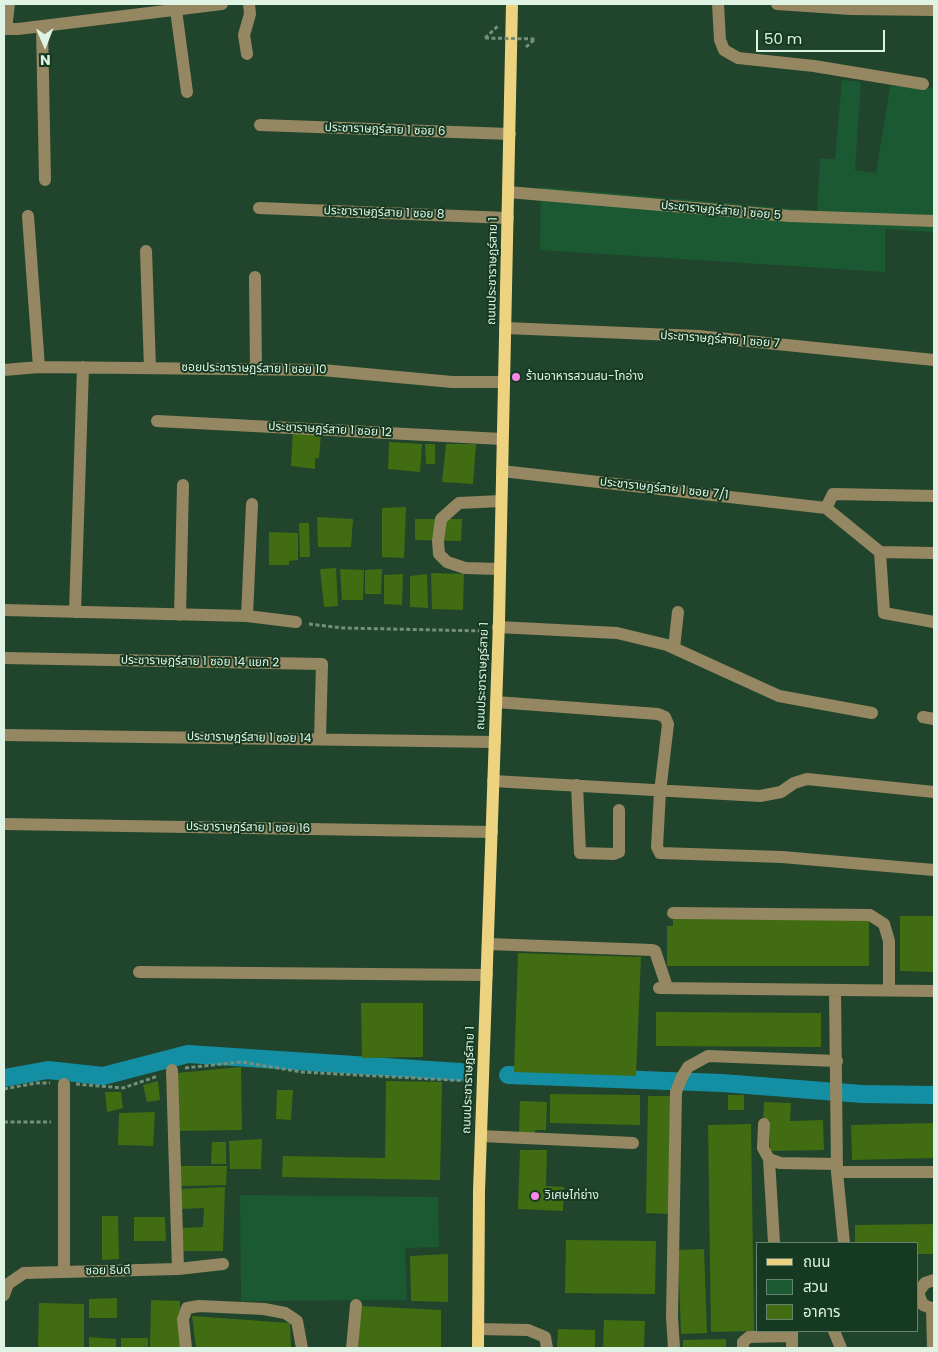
<!DOCTYPE html>
<html>
<head>
<meta charset="utf-8">
<style>
	body { margin:0 }
	#map { position:relative; width:938px; height:1352px; overflow:hidden; background:#21442c; font-family:Poppins,"Noto Sans Thai",sans-serif }
	canvas { display:block }
	.frame { position:absolute; inset:0; border:5px solid #dff3e4; pointer-events:none }
	.legend { position:absolute; left:756px; top:1242px; width:162px; height:90px; box-sizing:border-box; background:#163922; border:1px solid #668370; margin:0; padding:6px 9px; list-style:none; font-size:15px; color:#dff3e4 }
	.legend li { display:flex; align-items:center; gap:10px; height:25px }
	.legend b { width:25px; border:1px solid #668370 }
	.north { position:absolute; left:20px; top:20px; width:50px; height:50px; -webkit-text-stroke:4px #163922; paint-order:stroke; rotate:179deg; font-size:14px; font-weight:700; line-height:20px; text-align:center; color:#dff3e4 }
	.north::after { content:''; display:block; margin:auto; width:18px; height:22px; background:#dff3e4; clip-path:polygon(50% 0,100% 100%,50% 72%,0 100%) }
	.scale { position:absolute; left:756px; top:30px; width:129px; height:22px; box-sizing:border-box; border:2px solid #dff3e4; border-top:0; padding-left:6px; font-size:15px; line-height:18px; white-space:nowrap; color:#dff3e4; -webkit-text-stroke:4px #163922; paint-order:stroke }
</style>
</head>
<body>
<div id="map">
<canvas width="938" height="1352"></canvas>
<div class="frame"></div>
<ul class="legend">
<li><b style="height:6px;background:#edd380"></b>ถนน</li>
<li><b style="height:14px;background:#1b5932"></b>สวน</li>
<li><b style="height:14px;background:#416c11"></b>อาคาร</li>
</ul>
<div class="north">N</div>
<div class="scale">50 m</div>
</div>
<script>
const c = document.querySelector('canvas').getContext('2d');
c.lineJoin = 'round';
function fillPath(path, color) {
  c.fillStyle = color;
  c.fill(path, 'evenodd');
}
function poly(rows) {
  const path = new Path2D();
  for (const r of rows) {
    path.moveTo(r[0], r[1]);
    for (let i = 2; i < r.length; i += 2) path.lineTo(r[i], r[i + 1]);
  }
  return path;
}
function strokePath(path, color, width, dash) {
  c.strokeStyle = color;
  c.lineWidth = width;
  c.lineCap = dash ? 'butt' : 'round';
  c.setLineDash(dash || []);
  c.stroke(path);
}
function drawText(font, color, halo, rows, align = 'center') {
  c.font = font + ' Poppins,"Noto Sans Thai",sans-serif';
  c.lineWidth = 4;
  c.setLineDash([]);
  c.textBaseline = 'middle';
  c.strokeStyle = halo;
  c.fillStyle = color;
  for (const [text, x, y, turn = 0] of rows) {
    c.save();
    c.translate(x, y);
    c.rotate((+turn || 0) * Math.PI / 180);
    c.textAlign = isNaN(turn) ? turn : align;
    if (halo) c.strokeText(text, 0, 0);
    c.fillText(text, 0, 0);
    c.restore();
  }
}
fillPath(poly([
	[842,80,861,82,855,170,876,173,890,86,934,88,934,232,885,229,885,272,540,250,541,187,817,211,820,159,835,159],
	[240,1195,438,1197,439,1247,405,1248,407,1300,241,1301]
]), '#1b5932');
strokePath(poly([
	[508,1075,722,1083,862,1094,934,1095],
	[4,1078,48,1070,103,1076,188,1054,461,1072]
]), '#148ea2', 18);
fillPath(poly([
	[293,431,321,434,319,458,315,458,315,469,291,466],
	[389,442,422,444,420,472,388,469],
	[425,444,435,444,435,464,426,464],
	[446,444,476,444,473,484,442,482],
	[406,507,404,558,382,557,382,508],
	[317,517,353,519,351,547,318,547],
	[415,519,462,519,461,541,415,540],
	[299,523,309,523,310,557,300,557],
	[269,532,298,533,298,560,289,561,289,565,269,565],
	[336,568,338,606,324,607,320,569],
	[340,569,364,570,363,600,342,600],
	[382,569,381,594,365,594,365,570],
	[431,573,464,574,463,610,432,609],
	[403,574,402,605,384,604,384,575],
	[427,574,428,608,410,607,410,576],
	[900,916,934,916,934,972,900,971],
	[673,919,869,920,869,966,667,966,667,926,673,926],
	[518,953,641,957,636,1076,514,1072],
	[361,1003,423,1003,423,1057,362,1058],
	[656,1012,821,1013,821,1047,656,1046],
	[241,1067,242,1130,176,1131,177,1073],
	[158,1081,160,1100,147,1102,143,1085],
	[386,1081,442,1082,440,1180,282,1177,283,1156,385,1158],
	[277,1090,293,1090,291,1120,276,1119],
	[105,1092,121,1092,123,1108,107,1112],
	[550,1094,640,1095,640,1125,550,1123],
	[728,1095,744,1095,744,1110,728,1110],
	[648,1096,672,1096,670,1214,646,1213],
	[520,1101,547,1102,546,1130,535,1130,535,1133,519,1132],
	[764,1102,791,1103,790,1121,823,1120,824,1150,770,1151,770,1120,763,1120],
	[155,1112,153,1146,118,1145,119,1113],
	[934,1123,934,1158,852,1160,851,1125],
	[751,1124,754,1331,711,1332,708,1125],
	[262,1139,261,1169,230,1169,229,1141],
	[212,1142,226,1142,226,1164,211,1164],
	[520,1150,547,1150,546,1186,564,1187,563,1211,518,1209],
	[178,1166,227,1166,226,1185,179,1186],
	[225,1187,223,1251,181,1251,181,1228,203,1227,204,1208,180,1209,179,1189],
	[102,1216,118,1216,119,1259,102,1260],
	[134,1217,165,1217,166,1241,134,1241],
	[934,1224,934,1254,917,1254,917,1243,855,1243,855,1225],
	[566,1240,656,1241,655,1294,565,1293],
	[704,1249,707,1333,681,1334,678,1250],
	[448,1254,448,1302,411,1301,410,1256],
	[117,1298,117,1318,89,1318,89,1299],
	[151,1300,180,1301,180,1348,150,1348],
	[39,1303,84,1304,84,1348,38,1348],
	[361,1306,441,1310,441,1348,358,1348],
	[192,1316,290,1323,291,1348,196,1348],
	[604,1320,645,1321,644,1348,603,1348],
	[558,1329,595,1330,595,1348,557,1348],
	[89,1337,116,1339,116,1348,89,1348],
	[121,1338,148,1338,148,1348,121,1348],
	[726,1339,726,1348,683,1348,683,1340]
]), '#416c11');
strokePath(poly([
	[485,38,498,26],
	[526,47,535,39],
	[309,624,343,628,485,631],
	[185,1068,241,1062,302,1072,470,1081],
	[76,1084,123,1088,158,1076],
	[4,1089,36,1083,50,1083],
	[4,1122,51,1122]
]), '#74907c', 3, [4, 2.5]);
strokePath(poly([
	[718,4,720,40,724,50,738,58,814,66,923,84],
	[777,4,851,9,934,10],
	[176,10,187,92],
	[42,26,45,180],
	[4,29,18,29,222,4],
	[6,29,9,4],
	[247,54,244,35,250,14,249,4],
	[260,125,510,134],
	[508,192,789,216,934,221],
	[259,208,508,218],
	[28,216,39,367],
	[146,251,150,368],
	[255,277,256,370],
	[505,328,698,336,934,360],
	[4,370,39,367,322,370,452,382,504,382],
	[157,421,502,439],
	[502,471,826,508],
	[826,508,880,552,884,613,934,622],
	[826,508,833,494,934,496],
	[880,552,934,553],
	[499,569,465,568,447,562,439,554,438,541,441,519,459,503,501,501],
	[4,610,247,616,296,622],
	[75,612,83,367],
	[180,615,183,485],
	[247,616,252,504],
	[498,627,617,633,667,645,779,696,872,713],
	[674,648,678,612],
	[4,658,322,664,320,739],
	[496,702,658,714,665,717,668,724,660,792,657,847,660,853,782,857,934,870],
	[923,717,934,719],
	[4,735,495,742],
	[493,781,760,796,781,792,794,783,807,779,934,792],
	[577,785,580,853,614,854,619,852,619,810],
	[4,824,492,832],
	[673,913,870,915,884,924,889,941,889,990],
	[488,944,652,950,655,951,667,987],
	[139,972,487,975],
	[659,988,934,991],
	[835,990,837,1172,844,1243],
	[172,1070,178,1269],
	[764,1124,763,1148,769,1159,780,1163,837,1164],
	[481,1136,633,1143],
	[769,1159,774,1243],
	[837,1172,934,1172],
	[64,1272,64,1084],
	[934,1280,925,1283,918,1293,923,1305,934,1309],
	[4,1295,8,1284,24,1273,178,1269,223,1264],
	[932,1309,933,1348],
	[478,1329,528,1330,545,1337,547,1348],
	[792,1331,792,1348],
	[834,1331,841,1348],
	[186,1348,183,1319,187,1308,199,1306,264,1309,285,1313,297,1321,302,1348],
	[352,1348,356,1305],
	[674,1348,672,1317,676,1092,682,1077,688,1067,708,1056,837,1061],
	[743,1348,743,1342,749,1337,792,1336]
]), '#948761', 12);
strokePath(poly([
	[478,1348,479,1191,499,621,512,4]
]), '#edd380', 12);
strokePath(poly([
	[485,38,535,39]
]), '#74907c', 3, [4, 2.5]);
for (const [x, y, r, color] of [
	[516,377,5,"#f987e9"],
	[535,1196,5,"#f987e9"]
]) {
  const dot = new Path2D();
  dot.arc(x, y, r, 0, 2 * Math.PI);
  c.fillStyle = color;
  c.fill(dot);
  strokePath(dot, '#163922', 2);
}
drawText('12px', '#dff3e4', '#163922', [
	["ประชาราษฎร์สาย 1 ซอย 6",385,130,2],
	["ประชาราษฎร์สาย 1 ซอย 5",721,211,5],
	["ประชาราษฎร์สาย 1 ซอย 8",384,213,2],
	["ถนนประชาราษฎร์สาย 1",493,271,-89],
	["ประชาราษฎร์สาย 1 ซอย 7",720,340,4],
	["ซอยประชาราษฎร์สาย 1 ซอย 10",254,369,1],
	["ประชาราษฎร์สาย 1 ซอย 12",330,430,3],
	["ประชาราษฎร์สาย 1 ซอย 7/1",664,489,6],
	["ประชาราษฎร์สาย 1 ซอย 14 แยก 2",200,662,1],
	["ถนนประชาราษฎร์สาย 1",483,676,-88],
	["ประชาราษฎร์สาย 1 ซอย 14",249,738,1],
	["ประชาราษฎร์สาย 1 ซอย 16",248,828,1],
	["ถนนประชาราษฎร์สาย 1",469,1080,-88],
	["ซอย ธิบดี",108,1271,-1]
]);
drawText('12px', '#dff3e4', '#163922', [
	["ร้านอาหารสวนสน-โกอ่าง",526,377],
	["วิเศษไก่ย่าง",545,1196]
], 'left');
</script>
</body>
</html>
